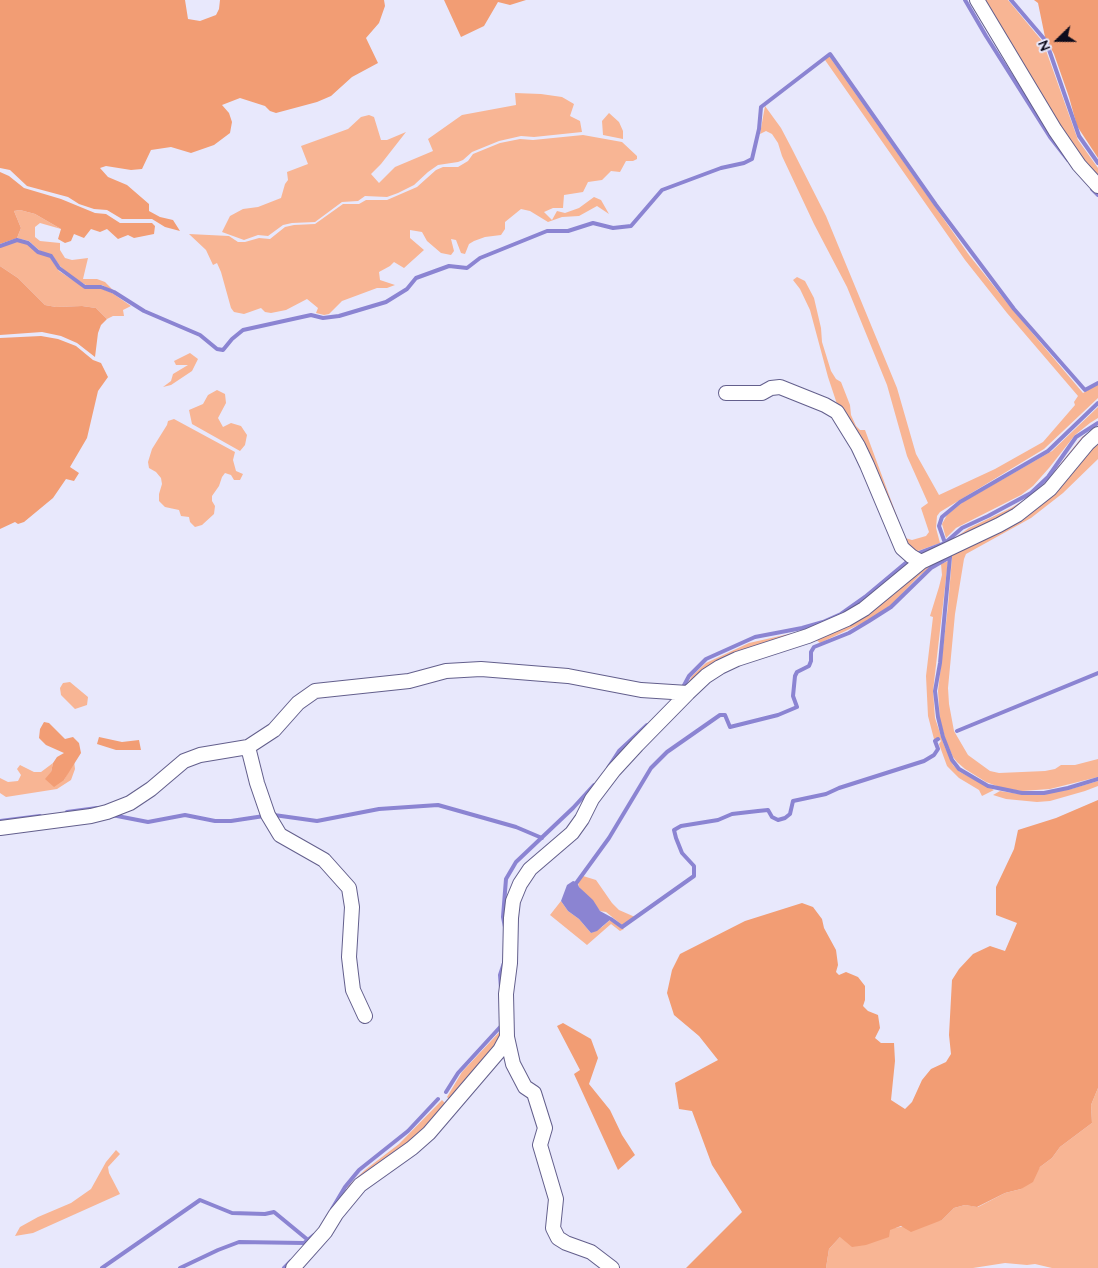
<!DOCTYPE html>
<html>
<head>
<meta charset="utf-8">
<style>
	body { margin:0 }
	#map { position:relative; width:1098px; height:1268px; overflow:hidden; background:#e8e8fc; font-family:Quicksand,sans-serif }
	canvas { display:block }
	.north { position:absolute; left:1033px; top:15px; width:50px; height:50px; -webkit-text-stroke:4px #e8e8fc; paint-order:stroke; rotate:248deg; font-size:14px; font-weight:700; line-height:20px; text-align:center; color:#0d0b1c }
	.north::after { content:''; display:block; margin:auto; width:18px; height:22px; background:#0d0b1c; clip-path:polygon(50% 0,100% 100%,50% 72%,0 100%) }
</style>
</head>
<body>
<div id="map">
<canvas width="1098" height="1268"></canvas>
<div class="north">N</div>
</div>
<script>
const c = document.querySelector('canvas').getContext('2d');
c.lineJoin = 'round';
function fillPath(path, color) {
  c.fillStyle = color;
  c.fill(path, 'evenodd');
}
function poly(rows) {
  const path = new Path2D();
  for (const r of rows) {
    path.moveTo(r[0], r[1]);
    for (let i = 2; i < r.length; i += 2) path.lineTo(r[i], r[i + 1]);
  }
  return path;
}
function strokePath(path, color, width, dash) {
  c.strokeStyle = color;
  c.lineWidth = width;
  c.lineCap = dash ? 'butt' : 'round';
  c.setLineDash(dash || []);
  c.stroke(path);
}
fillPath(poly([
	[982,0,1008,0,1043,42,1078,140,1098,168,1098,183,1082,164],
	[829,56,969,255,1012,309,1083,393,1098,384,1098,398,1044,449,940,512,937,516,936,528,940,543,915,552,911,552,839,410,828,377,810,310,800,289,793,280,797,277,805,281,814,298,821,328,822,342,831,371,836,379,841,382,850,405,851,415,856,426,860,430,865,430,905,538,912,540,926,536,929,532,921,508,928,503,907,456,887,385,847,287,814,224,782,156,778,143,772,134,766,131,760,134,765,106,781,128,791,147,826,216,897,388,916,454,939,495,995,469,1043,442,1075,405,1074,402,1078,396,1007,313,965,260,825,60],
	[515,93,541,94,562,97,574,104,570,116,580,121,582,132,534,137,521,136,499,141,472,152,463,160,458,162,438,165,428,172,414,185,398,193,387,197,365,196,358,201,342,202,315,222,292,223,283,225,268,236,258,235,244,240,222,232,230,216,243,209,258,207,281,198,285,184,288,180,287,172,308,164,301,146,348,129,361,117,369,115,374,117,381,140,387,140,406,132,381,164,371,174,379,183,395,167,433,151,428,139,462,115,516,105],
	[609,113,619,122,623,131,623,139,603,135,602,121],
	[583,135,622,142,637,156,637,159,633,161,626,161,620,172,611,171,602,180,588,182,583,192,564,195,563,208,553,208,544,212,552,220,557,211,565,213,579,208,594,197,601,200,609,214,597,206,579,216,562,217,548,222,530,211,521,209,505,222,505,229,501,235,485,237,474,241,469,244,465,254,461,253,456,240,451,239,454,251,451,255,441,253,427,241,422,232,410,230,410,238,424,250,404,268,394,262,390,266,379,272,380,280,395,285,387,288,377,288,342,301,329,314,324,315,316,313,318,308,307,299,286,310,271,313,265,312,261,308,244,314,234,312,231,308,221,272,217,263,213,265,206,250,189,234,229,236,238,242,245,242,259,238,270,239,285,227,294,225,315,224,343,204,359,204,366,200,387,200,417,187,436,170,443,167,458,167,468,161,473,154,500,143,520,139,533,140],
	[20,210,35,214,61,229,40,223,35,227,35,237,40,241,60,243,60,250,65,258,72,260,88,258,83,279,97,279,105,282,115,292,102,285,86,285,69,275,60,266,52,255,40,251,29,241,17,238,21,228,14,211],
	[16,241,28,244,37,253,50,257,59,271,85,288,100,288,112,293,131,306,123,310,124,316,113,316,107,319,96,308,82,306,56,307,45,305,18,278,0,266,0,247],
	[190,353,198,359,192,371,171,385,163,387,171,381,173,374,188,365,176,365,174,361],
	[217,390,225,394,226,403,218,418,223,427,231,423,241,426,247,435,245,445,240,451,192,424,189,410,203,404,208,395],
	[1098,407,1098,418,1090,423,1075,435,1049,468,1033,486,1021,495,956,528,946,538,942,524,947,515,963,502,1052,451],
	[174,419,235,452,233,460,236,471,243,474,240,480,234,480,231,475,225,473,222,477,219,486,212,496,212,501,215,506,214,514,202,525,195,527,190,522,189,517,181,516,179,510,165,507,159,501,159,494,162,484,161,478,156,472,149,468,148,462,152,449,167,425,168,421],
	[1098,426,1098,431,1028,503,946,547,917,555,945,545,969,528,1011,508,1029,497,1041,488,1082,437],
	[1098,442,1098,459,1063,493,1031,518,966,554,964,559,955,614,948,688,949,704,954,731,968,755,990,771,999,773,1045,771,1055,769,1061,765,1075,765,1098,759,1098,777,1050,789,1022,791,1002,788,986,782,965,769,957,762,953,757,946,741,940,720,938,691,948,606,952,558,951,552,981,539],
	[938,559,939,561,919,576,891,605,869,620,820,643,814,638,864,616,878,607,919,570],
	[948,561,933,691,935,718,944,745,953,765,960,772,994,790,982,796,979,790,959,778,947,766,939,744,941,741,939,738,934,739,928,716,926,676,933,617,930,616,939,587,942,575,941,564],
	[867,604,684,690,692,676,706,663,749,643,811,629],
	[70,682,88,697,87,705,75,709,61,695,60,688,63,683],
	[74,761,75,769,71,780,57,789,6,797,0,793,0,778,8,782,18,781,21,775,17,769,20,765,34,772,41,772,53,763,51,772,64,780],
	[1098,781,1098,786,1085,791,1050,801,1037,802,1006,799,993,795,1000,791,1019,794,1038,795,1071,789],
	[583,876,596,880,612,903,619,910,635,917,622,925,606,912,600,911,579,887,578,883],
	[561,901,568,911,579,919,591,933,602,927,610,920,624,929,620,931,611,924,587,945,550,915],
	[504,1027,502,1038,452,1102,447,1097,462,1072],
	[1098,1088,1098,1268,1052,1268,1035,1264,1027,1265,1005,1263,973,1268,826,1268,829,1249,840,1237,942,1220,954,1208,965,1205,978,1207,1005,1193,1021,1189,1040,1167,1052,1158,1060,1147,1092,1123,1091,1105],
	[442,1100,447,1105,422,1134,405,1149,355,1185,333,1213,322,1232,302,1256,290,1268,286,1268,306,1250,307,1244,321,1230,349,1185,365,1170,399,1144],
	[116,1150,120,1154,108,1167,109,1173,120,1194,33,1233,15,1236,20,1227,38,1217,71,1203,91,1189,106,1162]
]), '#f8b594');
fillPath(poly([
	[0,0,185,0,188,19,200,21,216,15,219,9,220,0,384,0,385,6,379,23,366,38,378,63,352,77,331,96,317,102,276,113,270,111,265,106,240,98,222,105,229,113,232,122,230,133,214,145,191,153,171,147,151,150,142,169,131,170,106,166,100,168,108,177,127,185,149,204,149,211,160,217,173,220,180,231,165,227,152,219,122,219,107,210,94,209,79,204,68,197,27,186,10,170,0,168],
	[444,0,526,0,510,5,498,2,484,26,461,37],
	[1034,0,1098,0,1098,158,1077,126,1069,97,1054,54,1045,37,1038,3],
	[0,172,9,176,24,188,61,199,95,213,106,214,120,223,152,223,155,226,154,234,134,238,128,235,118,239,107,229,100,232,91,229,84,238,74,234,71,241,65,243,58,239,61,229,35,214,20,210,14,211,21,228,17,238,0,244],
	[0,266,18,278,45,305,56,307,82,306,96,308,107,319,101,325,98,333,95,357,77,343,61,336,42,332,0,335],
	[41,336,58,339,76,346,93,360,101,363,108,377,98,391,87,438,70,467,79,473,74,481,66,479,53,498,24,522,18,524,15,522,0,529,0,338],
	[44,722,49,723,65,739,73,737,79,743,81,753,64,780,54,787,45,779,51,772,53,763,57,757,64,753,46,745,39,738,40,729],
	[99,737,122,742,139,740,141,750,116,750,97,744],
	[1098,800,1098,1088,1091,1105,1092,1123,1060,1147,1052,1158,1040,1167,1033,1182,1021,1189,1005,1193,977,1207,965,1205,954,1208,942,1220,911,1232,901,1226,890,1230,889,1237,866,1245,852,1247,840,1237,829,1249,826,1268,686,1268,742,1212,712,1165,692,1111,679,1109,675,1083,718,1060,699,1036,674,1015,667,993,672,970,680,954,745,921,802,903,813,907,822,919,824,928,836,950,838,965,836,972,839,975,846,972,858,977,865,986,865,1000,863,1006,868,1011,878,1015,880,1028,875,1038,881,1043,894,1043,895,1061,891,1100,905,1109,912,1102,922,1080,931,1069,946,1062,951,1054,949,1035,952,980,959,969,973,954,990,946,1005,951,1017,923,996,915,996,887,1014,849,1018,830,1056,818],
	[563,1023,591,1039,598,1058,589,1084,610,1110,622,1135,635,1155,618,1170,574,1074,580,1070,557,1026]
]), '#f29d74');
fillPath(poly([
	[573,881,577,882,579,887,593,900,600,911,611,917,611,919,597,931,591,933,579,919,568,911,561,901,567,885]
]), '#8b84d2');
strokePath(poly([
	[965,0,986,36,1050,137,1068,160],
	[1011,0,1046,41,1079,136,1098,163],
	[1092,189,1098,195],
	[0,246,17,240,28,243,38,252,51,256,59,268,85,287,101,287,114,292,144,311,200,335,217,349,223,350,232,339,243,330,311,315,323,318,339,316,386,302,407,289,416,278,449,266,467,268,480,258,547,231,568,231,593,223,613,228,631,226,662,190,721,168,744,163,752,159,759,129,761,107,830,54,936,205,1014,309,1085,390,1098,383],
	[945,543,939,526,942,517,960,502,1048,451,1098,403],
	[916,554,945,543,962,528,988,516,1031,493,1048,477,1076,437,1098,423],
	[950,557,940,663,935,691,938,717,943,737,952,760,959,769,988,786,1022,793,1044,793,1068,788,1098,779],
	[682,689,689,676,706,659,755,637,802,628,823,622,841,614,865,597,908,561],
	[957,731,1098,673],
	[608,768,619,751,647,725],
	[67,812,97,808],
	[112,815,148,822,185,815,215,821,231,821,264,816],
	[274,815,317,821,379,809,438,805,516,827,542,838],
	[0,821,40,816],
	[577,882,609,838,651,768,667,752,720,715,725,715,730,727,778,715,797,707,793,696,795,676,797,672,809,666,811,661,811,652,814,647,849,633,869,621,891,607,931,568,950,557],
	[611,919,622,927,694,876,694,866,682,853,676,838,674,830,681,826,718,820,732,814,758,811,768,810,772,817,778,820,785,818,790,814,793,801,826,794,839,788,924,761,934,755,938,749,935,741,938,739],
	[505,927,503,917,506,879,516,862,573,808,594,785],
	[501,988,500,975,504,963],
	[446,1092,458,1073,502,1025],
	[332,1209,345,1187,359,1170,408,1131,438,1099],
	[102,1268,200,1200,232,1213,265,1214,274,1212,308,1240],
	[180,1268,218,1250,239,1242,304,1243,314,1235],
	[284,1268,291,1261]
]), '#8b84d2', 4);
const minor = poly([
	[977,0,1055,130,1079,165,1098,186],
	[726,393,762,393,771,388,780,387,825,405,837,412,858,446,867,465,902,548,911,556,921,562],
	[248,747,257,783,268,815,280,835,324,860,349,888,352,907,349,957,351,974,353,990,365,1016],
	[0,828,91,816,107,812,130,803,151,789,184,761,200,755,248,747,274,730,298,703,315,691,409,681,446,671,481,669,568,676,641,690,688,693],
	[507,1037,513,1064,525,1087,534,1093,545,1128,540,1145,556,1199,553,1228,558,1238,566,1243,591,1252,612,1268],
	[293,1268,325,1232,336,1214,360,1185,412,1148,429,1133,500,1050,507,1037,506,994,510,963,511,918,513,901,520,884,530,869,572,833,582,819,592,799,614,770,637,745,688,693,706,676,720,667,737,659,808,636,847,619,864,609,921,562,999,525,1017,515,1050,489,1088,443,1098,434]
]);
strokePath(minor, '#635f8c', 16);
strokePath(minor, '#fff', 14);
</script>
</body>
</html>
